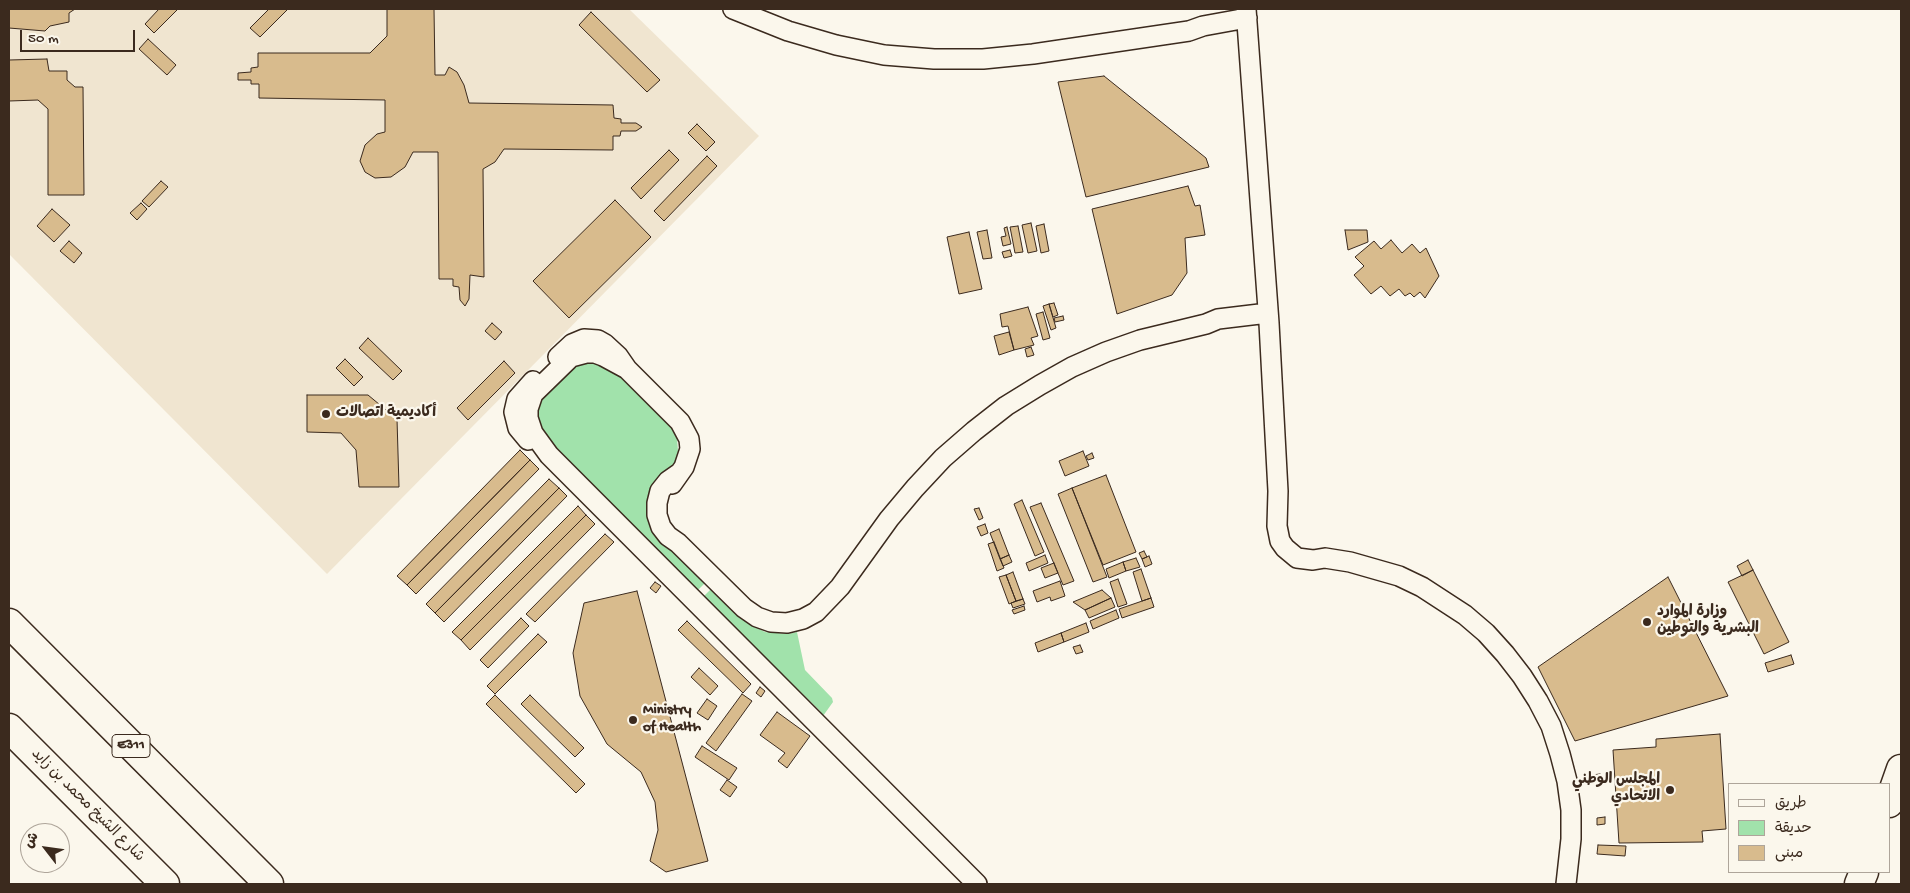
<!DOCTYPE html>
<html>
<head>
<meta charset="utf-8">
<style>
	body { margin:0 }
	#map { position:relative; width:1910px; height:893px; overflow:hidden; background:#fbf7ec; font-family:"Gochi Hand","Playpen Sans Arabic",sans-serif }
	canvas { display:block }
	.frame { position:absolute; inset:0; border:10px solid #3b2a1e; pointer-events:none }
	.legend { position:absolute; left:1728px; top:783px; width:162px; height:90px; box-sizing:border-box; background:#fbf7ec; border:1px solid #aea59a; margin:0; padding:6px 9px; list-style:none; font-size:15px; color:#3b2a1e }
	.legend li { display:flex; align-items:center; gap:10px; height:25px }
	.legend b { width:25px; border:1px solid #aea59a }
	.north { position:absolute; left:20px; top:823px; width:50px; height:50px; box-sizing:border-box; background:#fbf7ec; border:1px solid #aea59a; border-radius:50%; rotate:300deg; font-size:14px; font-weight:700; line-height:20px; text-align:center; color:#3b2a1e }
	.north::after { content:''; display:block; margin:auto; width:18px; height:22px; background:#3b2a1e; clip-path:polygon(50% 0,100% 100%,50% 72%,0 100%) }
	.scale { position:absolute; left:20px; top:30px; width:115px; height:22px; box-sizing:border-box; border:2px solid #3b2a1e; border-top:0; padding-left:6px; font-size:15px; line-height:18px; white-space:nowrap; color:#3b2a1e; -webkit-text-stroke:4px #fbf7ec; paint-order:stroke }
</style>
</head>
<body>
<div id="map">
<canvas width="1910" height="893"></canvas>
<div class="frame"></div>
<ul class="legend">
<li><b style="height:6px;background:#fbf7ec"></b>طريق</li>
<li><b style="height:14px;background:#a1e2ab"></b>حديقة</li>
<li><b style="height:14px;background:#d8bb8d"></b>مبنى</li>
</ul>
<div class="north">ش</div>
<div class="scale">50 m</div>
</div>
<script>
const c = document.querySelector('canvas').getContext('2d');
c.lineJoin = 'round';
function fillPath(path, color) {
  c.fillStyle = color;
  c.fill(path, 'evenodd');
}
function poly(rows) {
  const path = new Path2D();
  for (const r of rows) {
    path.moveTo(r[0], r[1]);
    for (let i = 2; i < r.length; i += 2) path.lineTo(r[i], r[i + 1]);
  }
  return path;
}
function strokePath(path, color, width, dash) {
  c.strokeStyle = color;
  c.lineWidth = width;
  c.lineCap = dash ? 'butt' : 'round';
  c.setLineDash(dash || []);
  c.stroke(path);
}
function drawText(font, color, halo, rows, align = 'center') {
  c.font = font + ' "Gochi Hand","Playpen Sans Arabic",sans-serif';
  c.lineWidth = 4.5;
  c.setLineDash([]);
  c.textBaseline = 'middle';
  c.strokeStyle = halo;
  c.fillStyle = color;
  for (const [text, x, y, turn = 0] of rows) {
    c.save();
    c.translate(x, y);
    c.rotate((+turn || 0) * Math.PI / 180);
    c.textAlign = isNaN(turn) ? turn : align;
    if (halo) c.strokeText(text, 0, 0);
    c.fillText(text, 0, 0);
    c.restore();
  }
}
fillPath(poly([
	[9,9,629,9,759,136,327,574,9,254]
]), '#f0e5d0');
fillPath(poly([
	[580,360,607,364,671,427,677,439,678,451,675,463,653,487,648,497,646,509,648,520,654,531,706,582,698,590,546,439,536,423,537,398],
	[712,588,750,624,765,632,788,634,797,632,805,670,832,698,833,702,823,716,820,711,703,597]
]), '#a1e2ab');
const building = poly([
	[9,9,75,9,69,13,69,22,50,26,45,31,9,28,9,9],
	[159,9,178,9,154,33,145,24,159,9],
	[269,9,288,9,260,37,250,28,269,9],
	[387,9,434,9,435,75,445,75,449,67,457,72,464,85,469,103,613,105,614,118,621,119,621,123,636,123,642,127,636,131,621,131,620,136,613,136,613,150,504,149,495,162,483,169,484,277,470,275,469,299,465,306,460,300,459,287,453,286,453,279,439,279,438,152,413,152,405,167,391,177,375,178,365,172,360,161,365,145,377,134,385,132,385,100,259,98,259,84,251,84,251,80,238,80,238,73,251,72,251,68,258,67,258,53,370,53,387,36,387,9],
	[591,12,660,80,647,92,579,25,591,12],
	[148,39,176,65,167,75,139,49,148,39],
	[47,59,49,71,67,71,67,80,75,87,83,87,84,195,48,195,48,109,38,100,9,101,9,60,47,59],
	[1104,76,1206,158,1209,167,1086,197,1058,82,1104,76],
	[697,124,715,142,706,151,688,133,697,124],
	[669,150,679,160,641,199,631,188,669,150],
	[707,156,717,166,664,221,654,211,707,156],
	[161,181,168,187,149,207,142,201,161,181],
	[1188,186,1195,206,1200,205,1205,235,1185,238,1187,273,1172,295,1117,314,1092,209,1188,186],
	[615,200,651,237,569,318,533,281,615,200],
	[141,203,147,209,137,220,130,213,141,203],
	[52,209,70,225,54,242,37,226,52,209],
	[1031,223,1037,251,1028,253,1022,225,1031,223],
	[1044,224,1049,251,1041,253,1036,226,1044,224],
	[1018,226,1023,252,1015,253,1010,227,1018,226],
	[1007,227,1011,244,1003,246,1001,237,1006,236,1004,228,1007,227],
	[987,230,992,258,983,259,977,232,987,230],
	[1345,230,1367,230,1368,242,1348,250,1345,230],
	[969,232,982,289,959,294,947,237,969,232],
	[1391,240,1402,253,1412,244,1420,253,1426,248,1439,276,1425,298,1420,292,1414,297,1410,293,1405,296,1399,289,1390,296,1381,286,1371,294,1354,275,1364,266,1355,257,1374,241,1381,249,1391,240],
	[69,241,82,253,74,263,60,251,69,241],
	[1010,250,1012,256,1004,258,1002,252,1010,250],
	[1054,303,1058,315,1053,317,1049,304,1054,303],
	[1049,304,1056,328,1051,330,1043,306,1049,304],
	[1028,307,1038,336,1031,338,1034,345,1014,350,1008,326,1002,327,1000,314,1028,307],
	[1043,312,1050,338,1043,340,1036,314,1043,312],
	[1063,316,1064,320,1055,322,1054,318,1063,316],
	[492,323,502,332,495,340,485,331,492,323],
	[1009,332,1014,350,999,355,994,336,1009,332],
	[368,338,402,371,393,380,359,348,368,338],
	[1031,347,1034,355,1027,357,1025,349,1031,347],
	[345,359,363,377,354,386,336,368,345,359],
	[504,361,515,373,468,420,457,408,504,361],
	[307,395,368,395,397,419,399,487,359,487,356,450,341,433,307,432,307,395],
	[520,450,530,460,407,585,397,576,520,450],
	[1083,451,1089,466,1065,476,1059,461,1083,451],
	[1092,453,1094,458,1088,460,1086,456,1092,453],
	[530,460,539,469,416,594,407,585,530,460],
	[1106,475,1136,552,1103,565,1072,488,1106,475],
	[549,479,559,488,435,613,426,604,549,479],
	[559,488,567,496,444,622,435,613,559,488],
	[1072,488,1107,577,1093,582,1058,494,1072,488],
	[1022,500,1044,552,1035,556,1014,504,1022,500],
	[1041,503,1074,581,1063,585,1030,507,1041,503],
	[578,506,586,515,461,640,452,632,578,506],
	[979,508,983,518,979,520,974,509,979,508],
	[586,515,595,524,470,650,461,640,586,515],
	[985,524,988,533,981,536,977,527,985,524],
	[999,529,1009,555,1000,559,990,533,999,529],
	[605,534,614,542,535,622,526,614,605,534],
	[994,542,1004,568,997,571,988,544,994,542],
	[1144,551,1147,557,1142,559,1139,553,1144,551],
	[1009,555,1012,562,1003,566,1000,559,1009,555],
	[1045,555,1048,563,1029,571,1026,563,1045,555],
	[1149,556,1152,564,1145,567,1142,559,1149,556],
	[1136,558,1140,567,1126,571,1123,562,1136,558],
	[1748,560,1753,570,1742,576,1737,566,1748,560],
	[1123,562,1126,571,1109,578,1106,569,1123,562],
	[1054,563,1058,573,1045,578,1041,568,1054,563],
	[1141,569,1151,598,1142,601,1133,572,1141,569],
	[1753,570,1789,642,1764,654,1728,582,1753,570],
	[1013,572,1023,599,1016,601,1006,575,1013,572],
	[1006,575,1016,601,1009,604,999,577,1006,575],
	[1668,577,1728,696,1575,741,1538,667,1668,577],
	[1118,579,1127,604,1118,607,1110,582,1118,579],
	[1060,581,1065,596,1051,601,1050,597,1037,602,1033,591,1060,581],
	[655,582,661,586,656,593,650,588,655,582],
	[1102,590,1111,598,1085,610,1073,602,1102,590],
	[637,591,708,861,666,872,650,861,658,830,655,802,641,772,607,744,580,696,573,653,584,603,637,591],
	[1111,598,1115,607,1089,618,1085,610,1111,598],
	[1151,598,1154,607,1122,618,1119,609,1151,598],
	[1023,599,1025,604,1013,608,1011,603,1023,599],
	[1024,606,1025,610,1014,614,1012,610,1024,606],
	[1116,610,1119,618,1093,629,1090,621,1116,610],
	[521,618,529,626,488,668,480,660,521,618],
	[687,621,751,684,743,693,678,630,687,621],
	[1086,623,1089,632,1064,642,1061,633,1086,623],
	[1061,633,1064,642,1038,652,1035,643,1061,633],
	[538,634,547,642,495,694,487,686,538,634],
	[1080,645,1083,652,1076,654,1073,647,1080,645],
	[1791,655,1794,664,1768,672,1765,663,1791,655],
	[699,668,718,686,710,695,691,677,699,668],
	[760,687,765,691,761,697,756,693,760,687],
	[742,694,752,701,716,751,706,743,742,694],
	[495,695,585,784,576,793,486,704,495,695],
	[530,695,584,748,575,757,521,704,530,695],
	[707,699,717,706,708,720,697,713,707,699],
	[777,712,810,736,787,768,778,761,785,753,760,735,777,712],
	[1720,734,1726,829,1702,831,1703,842,1619,843,1613,750,1656,747,1656,739,1720,734],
	[702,746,737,768,729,780,695,757,702,746],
	[1600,774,1601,781,1593,782,1592,775,1600,774],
	[727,780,737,787,730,797,720,790,727,780],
	[1605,817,1605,824,1597,825,1597,818,1605,817],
	[1598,845,1626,846,1625,856,1597,854,1598,845]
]);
fillPath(building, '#d8bb8d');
strokePath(building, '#3b2a1e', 1);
const street = poly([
	[733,9,788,31,836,45,884,55,934,59,983,59,1033,54,1189,31,1203,26,1247,18],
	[1246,9,1269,323,1278,491,1277,526,1280,541,1285,548,1297,558,1313,560,1325,558,1350,562,1399,576,1422,587,1465,615,1486,633,1505,654,1522,676,1538,701,1551,726,1560,754,1567,781,1571,810,1571,839,1566,884],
	[558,357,572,344,584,339,598,340,605,344,618,356,627,369,680,422,689,439,690,449,684,467,672,484],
	[627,369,603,356,595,353,586,353,571,357,533,394,528,409,528,418,533,433,549,455,977,884],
	[528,440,518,428,514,412,517,399,533,381],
	[678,474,668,481,660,491,657,503,657,515,661,527,668,536,678,543,744,608,757,617,771,622,787,623,803,619,816,612,840,587,889,519,915,488,943,458,974,431,1006,406,1040,385,1072,367,1106,352,1140,340,1206,324,1218,319,1268,313]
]);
const primary = poly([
	[1889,803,1901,769],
	[1859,884,1864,872]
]);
const highway = poly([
	[9,623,269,884],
	[9,728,165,884]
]);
strokePath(street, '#3b2a1e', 22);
strokePath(primary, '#3b2a1e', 31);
strokePath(highway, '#3b2a1e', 31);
strokePath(street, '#fbf7ec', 19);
strokePath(primary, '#fbf7ec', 28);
strokePath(highway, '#fbf7ec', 28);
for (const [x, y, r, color] of [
	[326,414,5,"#3b2a1e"],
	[1647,622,5,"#3b2a1e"],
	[633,720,5,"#3b2a1e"],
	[1670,790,5,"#3b2a1e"]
]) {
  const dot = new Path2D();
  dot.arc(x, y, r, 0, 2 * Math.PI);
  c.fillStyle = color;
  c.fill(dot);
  strokePath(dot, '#fbf7ec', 2);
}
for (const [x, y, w] of [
	[131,746,38]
]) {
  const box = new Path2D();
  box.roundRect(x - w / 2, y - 11.5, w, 23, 4);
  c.fillStyle = '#fbf7ec';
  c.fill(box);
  strokePath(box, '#3b2a1e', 1);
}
drawText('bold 14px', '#3b2a1e', null, [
	["E311",131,746]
]);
drawText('bold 15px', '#3b2a1e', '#fbf7ec', [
	["أكاديمية اتصالات",336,414],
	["وزارة الموارد",1657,613],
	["البشرية والتوطين",1657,630],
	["Ministry",643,711],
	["of Health",643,728],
	["المجلس الوطني",1660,781,"right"],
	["الاتحادي",1660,798,"right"]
], 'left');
drawText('15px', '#3b2a1e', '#fbf7ec', [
	["شارع الشيخ محمد بن زايد",87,806,45]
]);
</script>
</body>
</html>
